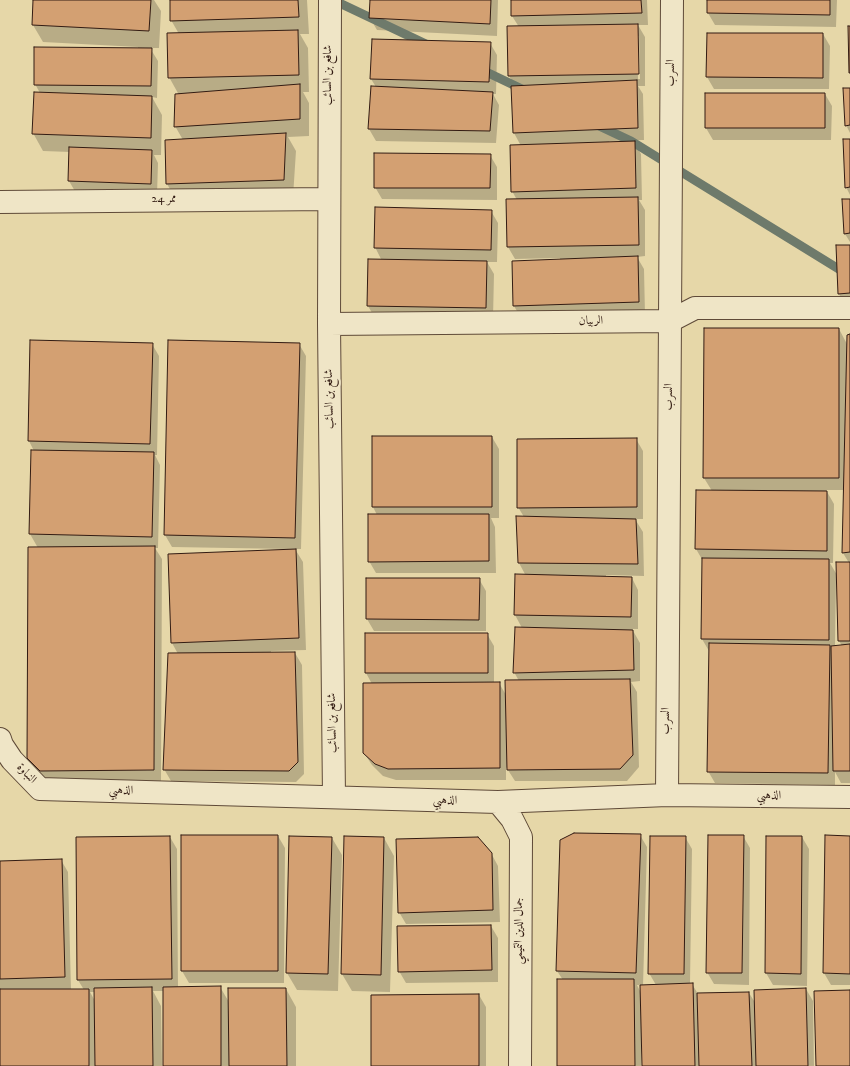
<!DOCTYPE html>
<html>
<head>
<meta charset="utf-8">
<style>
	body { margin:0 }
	canvas { display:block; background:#e6d7a8 }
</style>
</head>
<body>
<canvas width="850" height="1066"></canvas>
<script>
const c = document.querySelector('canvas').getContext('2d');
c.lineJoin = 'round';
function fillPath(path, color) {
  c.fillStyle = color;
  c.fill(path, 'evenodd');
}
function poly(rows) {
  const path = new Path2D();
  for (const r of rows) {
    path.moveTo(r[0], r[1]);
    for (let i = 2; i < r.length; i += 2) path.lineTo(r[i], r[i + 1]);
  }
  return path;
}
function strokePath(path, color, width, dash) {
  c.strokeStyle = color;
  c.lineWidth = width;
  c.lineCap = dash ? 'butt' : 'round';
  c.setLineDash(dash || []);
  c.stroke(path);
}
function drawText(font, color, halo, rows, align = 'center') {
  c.font = font + ' "IM FELL DW Pica",Amiri,serif';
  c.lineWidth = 4;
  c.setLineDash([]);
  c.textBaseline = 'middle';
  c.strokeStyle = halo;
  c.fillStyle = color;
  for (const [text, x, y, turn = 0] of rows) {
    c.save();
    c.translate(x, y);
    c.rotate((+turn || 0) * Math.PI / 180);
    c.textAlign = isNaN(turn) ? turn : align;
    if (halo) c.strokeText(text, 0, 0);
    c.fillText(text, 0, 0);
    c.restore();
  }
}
fillPath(poly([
	[34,0,154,0,161,11,159,48,150,48,158,61,157,98,152,97,162,115,161,155,154,155,158,163,157,195,76,193,69,181,70,152,43,151,33,133,40,93,35,84,138,49,138,47,43,42,33,25],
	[171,0,307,0,309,34,300,34,308,48,309,92,303,92,309,103,309,136,288,137,296,151,293,197,177,201,167,184,183,140,175,126,179,95,169,77,179,34,171,20],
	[371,0,498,0,497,36,377,30,370,18],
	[512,0,647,0,648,25,638,25,645,37,645,86,638,86,643,94,644,140,609,141,609,143,634,142,641,154,642,200,639,200,645,210,645,256,637,257,644,269,645,314,521,318,514,306,560,260,560,258,515,259,508,247,517,200,512,191,521,146,514,133,515,86,509,76,519,27,512,16],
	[637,36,639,36,640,79,638,79],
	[708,0,837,0,836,27,715,25,708,13],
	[708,34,823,34,830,46,829,89,714,89,707,77],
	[490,43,497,55,496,94,493,94,499,105,496,143,376,141,369,129,376,87,371,79],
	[850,89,850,133,846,125],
	[706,94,825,94,832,106,831,140,713,140,706,128],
	[850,140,850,195,846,187],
	[490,155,497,167,497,200,382,199,375,187],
	[850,200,850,242,845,234],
	[491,211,498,223,497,262,487,262,494,274,493,319,375,318,368,306,382,261,375,247],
	[850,246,850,305,845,306,839,294],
	[705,329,839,329,847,344,850,335,850,783,841,783,835,772,835,785,715,783,708,771,710,651,709,651,702,639,703,561,696,549,697,491,712,491,704,478],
	[826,490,845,490,843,553,849,563,837,575,830,563,833,563,834,504],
	[836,581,838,581,839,641,842,646,835,646],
	[152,344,159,356,157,455,155,455,160,465,158,548,155,548,162,559,161,782,48,782,35,770,28,757,38,548,30,534,34,451,29,441],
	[299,344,306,356,301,549,295,549,303,562,306,650,271,651,271,653,295,653,302,665,304,774,296,782,171,781,164,769,178,654,172,643,169,555,287,551,287,549,172,547,165,535],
	[492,437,499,449,499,518,491,518,495,527,496,573,376,573,369,561,377,515,373,507],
	[636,439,643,451,643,519,635,519,643,532,644,576,606,575,606,577,632,578,638,590,638,629,632,629,640,643,640,681,631,682,637,692,639,767,627,781,515,781,506,767,506,780,396,780,383,776,372,765,364,753,372,684,366,673,366,634,487,634,494,646,494,683,499,683,506,695,519,681,514,672,522,628,515,615,516,575,526,576,519,563,524,517,518,507],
	[367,579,479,579,486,591,486,631,374,631,367,619],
	[640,835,647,847,643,986,656,985,649,973,685,837,692,849,690,984,692,984,698,994,749,993,756,1004,806,989,813,1001,814,1066,643,1066,643,1043,641,1043,641,1066,558,1066,563,980,557,971],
	[637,985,641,985,641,993],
	[278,836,285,848,284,983,189,983,182,971],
	[743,836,750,848,749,985,714,984,707,972],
	[826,836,850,837,850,985,831,985,824,973],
	[170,837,177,849,178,987,220,987,229,1002,286,989,296,1007,296,1066,164,1066,164,991,153,991,161,1006,162,1066,0,1066,0,862,61,860,68,872,71,990,84,990,78,980],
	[90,992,95,992,95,1001],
	[767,837,802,837,809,849,807,986,773,985,766,973],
	[332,838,342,855,338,991,297,990,287,973],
	[384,838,394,856,390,992,352,991,342,974],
	[491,853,498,866,500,922,406,924,399,912],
	[491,926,498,938,498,982,406,983,399,971],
	[479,995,486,1007,486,1066,372,1066]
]), '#0003');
strokePath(poly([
	[333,0,428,45],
	[480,69,524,90],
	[595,124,631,141,850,276]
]), '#6e7a6b', 9);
const building = poly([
	[33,0,151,0,149,31,32,25,33,0],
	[170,0,298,0,299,17,170,21,170,0],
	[370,0,491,0,490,24,369,18,370,0],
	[511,0,641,0,642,13,511,16,511,0],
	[707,0,830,0,830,15,707,13,707,0],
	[638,24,639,74,508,76,507,26,638,24],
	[848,26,850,26,850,73,849,73,848,26],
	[298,30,299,75,168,78,167,33,298,30],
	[707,33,823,33,823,78,706,77,707,33],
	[372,39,491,42,489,82,370,79,372,39],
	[34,47,152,48,151,86,34,85,34,47],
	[637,80,638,128,513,133,511,86,637,80],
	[300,84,300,119,174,127,175,94,300,84],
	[371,86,493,92,490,131,368,129,371,86],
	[843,88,850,88,850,125,845,126,843,88],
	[34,92,152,96,151,138,32,134,34,92],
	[705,93,825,93,825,128,705,128,705,93],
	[286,133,284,180,166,184,165,140,286,133],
	[843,139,850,139,850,187,845,188,843,139],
	[635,141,636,188,511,192,510,145,635,141],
	[69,147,152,150,151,184,68,181,69,147],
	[374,153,491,154,490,188,374,188,374,153],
	[638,197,639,245,507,247,506,199,638,197],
	[842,199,850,199,850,233,844,234,842,199],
	[375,207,492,210,491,250,374,248,375,207],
	[836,245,850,245,850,293,838,294,836,245],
	[638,256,639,302,513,306,512,261,638,256],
	[368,259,487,261,486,308,367,306,368,259],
	[704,328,839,328,839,478,703,478,704,328],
	[850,334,850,552,842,553,847,335,850,334],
	[30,340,153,343,150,444,28,441,30,340],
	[168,340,300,343,295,538,164,535,168,340],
	[372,436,492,436,492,507,372,507,372,436],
	[637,438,637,507,517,508,517,439,637,438],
	[31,450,154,452,152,537,29,534,31,450],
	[696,490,827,491,827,551,695,549,696,490],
	[368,514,489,514,489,561,368,562,368,514],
	[516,516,636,519,638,564,518,563,516,516],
	[155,546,154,770,40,771,27,758,28,547,155,546],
	[296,549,299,638,171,643,168,554,296,549],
	[702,558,829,559,829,640,701,639,702,558],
	[836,562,850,562,850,641,838,641,836,562],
	[515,574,632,577,631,617,514,615,515,574],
	[366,578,480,578,479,620,366,619,366,578],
	[515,627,633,630,634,670,513,673,515,627],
	[365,633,488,633,488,673,365,673,365,633],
	[709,643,830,645,828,773,707,772,709,643],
	[850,644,850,771,833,771,831,646,850,644],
	[295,652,298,762,289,771,163,770,168,653,295,652],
	[630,679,633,755,620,769,507,770,505,680,630,679],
	[500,682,500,768,388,769,375,764,363,753,363,683,500,682],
	[574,833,641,834,636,973,556,971,560,840,574,833],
	[181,835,278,835,278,971,181,971,181,835],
	[708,835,744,835,742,973,706,973,708,835],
	[825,835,850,836,850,974,823,973,825,835],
	[170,836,172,979,77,980,76,837,170,836],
	[289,836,332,837,328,974,286,973,289,836],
	[344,836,384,837,381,975,341,974,344,836],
	[650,836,686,836,684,974,648,974,650,836],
	[766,836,802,836,801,974,765,973,766,836],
	[478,837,492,853,493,910,398,913,396,839,478,837],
	[62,859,65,977,0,979,0,861,62,859],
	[491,925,492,970,398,972,397,926,491,925],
	[557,979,634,979,635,1066,557,1066,557,979],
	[693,983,695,1066,642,1066,640,985,693,983],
	[221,986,221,1066,163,1066,163,987,221,986],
	[152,987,153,1066,95,1066,94,988,152,987],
	[228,988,286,988,287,1066,229,1066,228,988],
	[806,988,808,1066,756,1066,754,990,806,988],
	[0,989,89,989,89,1066,0,1066,0,989],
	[850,990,850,1066,816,1066,814,991,850,990],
	[749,992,752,1066,699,1066,697,993,749,992],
	[479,994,479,1066,371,1066,371,995,479,994]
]);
fillPath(building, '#d3a072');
strokePath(building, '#321b12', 1);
const minor = poly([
	[330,0,329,324,334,797],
	[0,202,329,199],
	[329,324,670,321,695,308,850,308],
	[0,739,2,745,12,760,40,789,498,802,667,795,850,797],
	[667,795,672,0],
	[498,802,512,819,521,837,520,1066]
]);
strokePath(minor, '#5f4a38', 24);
strokePath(minor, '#efe5c6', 22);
drawText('12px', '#321b12', '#efe5c6', [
	["السرب",672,73,-90],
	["شافع بن السائب",329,75,-90],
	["ممر 24",164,200],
	["الربيان",591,322],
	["السرب",670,397,-90],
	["شافع بن السائب",330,399,-91],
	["السرب",667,721,-90],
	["شافع بن السائب",333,723,-91],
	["النباوة",26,774,46],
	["الذهبي",121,791,2],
	["الذهبي",769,796,1],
	["الذهبي",445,801,2],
	["جمال الدين التميمي",520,931,-90]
]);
</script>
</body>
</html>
